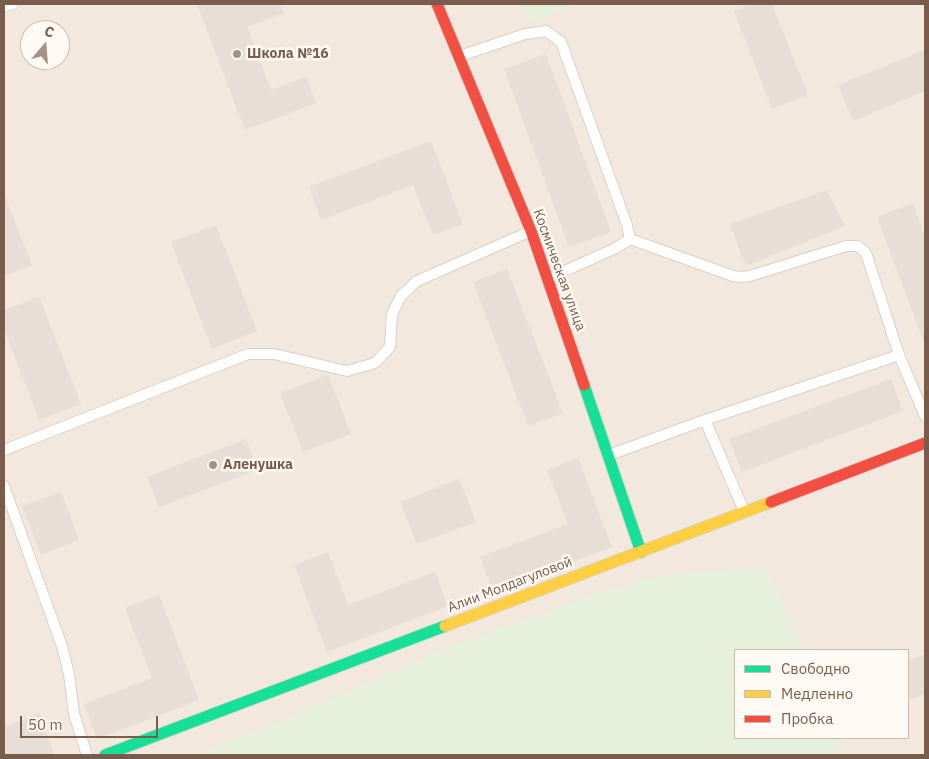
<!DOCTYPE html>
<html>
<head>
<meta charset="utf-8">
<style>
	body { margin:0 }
	#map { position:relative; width:929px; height:759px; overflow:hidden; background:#f9f5f0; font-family:"IBM Plex Sans",sans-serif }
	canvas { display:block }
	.frame { position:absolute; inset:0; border:5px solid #7a5c4d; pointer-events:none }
	.legend { position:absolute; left:734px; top:649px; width:175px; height:90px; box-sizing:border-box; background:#fffaf3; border:1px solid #cabbb1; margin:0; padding:6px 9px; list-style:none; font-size:15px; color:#7a5c4d }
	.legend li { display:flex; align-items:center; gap:10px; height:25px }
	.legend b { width:25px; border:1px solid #cabbb1 }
	.north { position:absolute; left:20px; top:20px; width:50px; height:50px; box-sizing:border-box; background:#fffaf3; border:1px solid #cabbb1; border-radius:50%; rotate:18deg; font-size:14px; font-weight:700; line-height:20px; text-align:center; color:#7a5c4d }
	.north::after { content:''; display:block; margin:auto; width:18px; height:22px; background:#a69286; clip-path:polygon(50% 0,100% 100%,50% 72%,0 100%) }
	.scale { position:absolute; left:20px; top:716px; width:138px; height:22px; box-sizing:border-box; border:2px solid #7a5c4d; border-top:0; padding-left:6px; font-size:15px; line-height:18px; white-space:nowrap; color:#7a5c4d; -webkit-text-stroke:4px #fffaf3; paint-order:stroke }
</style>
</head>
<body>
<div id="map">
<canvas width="929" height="759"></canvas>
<div class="frame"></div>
<ul class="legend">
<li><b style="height:6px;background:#16e098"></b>Свободно</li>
<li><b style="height:6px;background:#ffcf43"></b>Медленно</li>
<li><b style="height:6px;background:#f24e42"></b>Пробка</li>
</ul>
<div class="north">С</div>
<div class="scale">50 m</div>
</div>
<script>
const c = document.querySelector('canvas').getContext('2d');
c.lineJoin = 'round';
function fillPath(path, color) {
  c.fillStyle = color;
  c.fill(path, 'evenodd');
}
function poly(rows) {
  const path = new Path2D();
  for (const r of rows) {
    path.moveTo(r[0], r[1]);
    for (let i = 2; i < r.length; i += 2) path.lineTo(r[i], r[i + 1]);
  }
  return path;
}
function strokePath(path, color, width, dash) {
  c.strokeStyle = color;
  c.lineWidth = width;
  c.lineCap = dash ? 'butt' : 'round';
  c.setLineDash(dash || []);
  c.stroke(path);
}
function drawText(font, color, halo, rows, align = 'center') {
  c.font = font + ' "IBM Plex Sans",sans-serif';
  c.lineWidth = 5;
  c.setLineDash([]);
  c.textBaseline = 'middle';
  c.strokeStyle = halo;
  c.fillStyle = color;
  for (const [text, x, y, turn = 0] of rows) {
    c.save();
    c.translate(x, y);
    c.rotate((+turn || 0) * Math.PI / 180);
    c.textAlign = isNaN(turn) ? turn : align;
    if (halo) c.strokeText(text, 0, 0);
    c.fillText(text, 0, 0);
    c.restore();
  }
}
fillPath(poly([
	[4,4,925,4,925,755,4,755],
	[30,30,60,30,60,60,30,60],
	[735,650,908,650,908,738,735,738]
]), '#f2e8de');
fillPath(poly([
	[523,4,577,4,529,21],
	[765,567,805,650,735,650,735,738,835,738,840,755,194,755,289,718,444,649,608,590,666,575]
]), '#e7f0db');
fillPath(poly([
	[197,4,280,4,284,13,247,27,271,90,306,77,316,103,245,130],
	[751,4,772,4,808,95,772,109,734,11],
	[925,50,925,91,853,121,838,85],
	[546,54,611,232,569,247,504,69],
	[431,141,463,224,433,235,413,185,321,220,309,187],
	[827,190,845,226,746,266,730,224],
	[4,194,32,265,4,276],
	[913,203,925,236,925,345,877,217],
	[216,225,257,331,212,349,171,242],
	[507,269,563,413,528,426,473,282],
	[39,297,81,404,39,420,4,329,4,310],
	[328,375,351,434,303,452,280,393],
	[891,379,903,411,742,472,729,439],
	[246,439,257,470,159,507,147,477],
	[578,458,612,547,493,592,480,557,568,524,547,470],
	[459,479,476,522,417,544,400,502],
	[61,492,79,540,41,555,22,506],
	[328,552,348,605,435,572,448,606,327,652,294,565],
	[159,595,199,700,97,739,84,704,152,678,125,608],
	[925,654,925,694,908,700,908,661],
	[39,713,54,753,48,755,4,755,4,727]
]), '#e6ded7');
const lane = poly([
	[4,6,13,4],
	[460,56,525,34,546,31,561,42,627,225,630,239,616,248,549,278],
	[630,239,733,276,741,277,750,276,846,246,858,246,866,253,899,355,925,416],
	[705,420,744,511],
	[4,450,248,354,274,354,347,371,375,363,390,347,392,314,401,296,417,281,531,231],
	[609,455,705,420,899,355],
	[4,486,62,646,69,674,74,714,87,755]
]);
const fast = poly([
	[584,385,641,552],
	[105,755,445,626]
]);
const slow = poly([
	[445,626,771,502]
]);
const jam = poly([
	[437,4,531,231,584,385],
	[771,502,925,443]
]);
strokePath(lane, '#d7d1cb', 12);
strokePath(fast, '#d9d2cb', 13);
strokePath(slow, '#d9d2cb', 13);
strokePath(jam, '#d9d2cb', 13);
strokePath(lane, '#fefefd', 10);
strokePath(fast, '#16e098', 11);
strokePath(slow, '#ffcf43', 11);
strokePath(jam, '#f24e42', 11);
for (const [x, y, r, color] of [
	[237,54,5,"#a69286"],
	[213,465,5,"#a69286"]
]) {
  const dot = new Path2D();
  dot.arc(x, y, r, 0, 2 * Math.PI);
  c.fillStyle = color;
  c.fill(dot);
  strokePath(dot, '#fffaf3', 2);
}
drawText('bold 14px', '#7a5c4d', '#fffaf3', [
	["Школа №16",247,54],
	["Аленушка",223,465]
], 'left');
drawText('14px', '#7a5c4d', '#fffaf3', [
	["Космическая улица",559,270,70],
	["Алии Молдагуловой",510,585,-21]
]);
</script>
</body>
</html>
